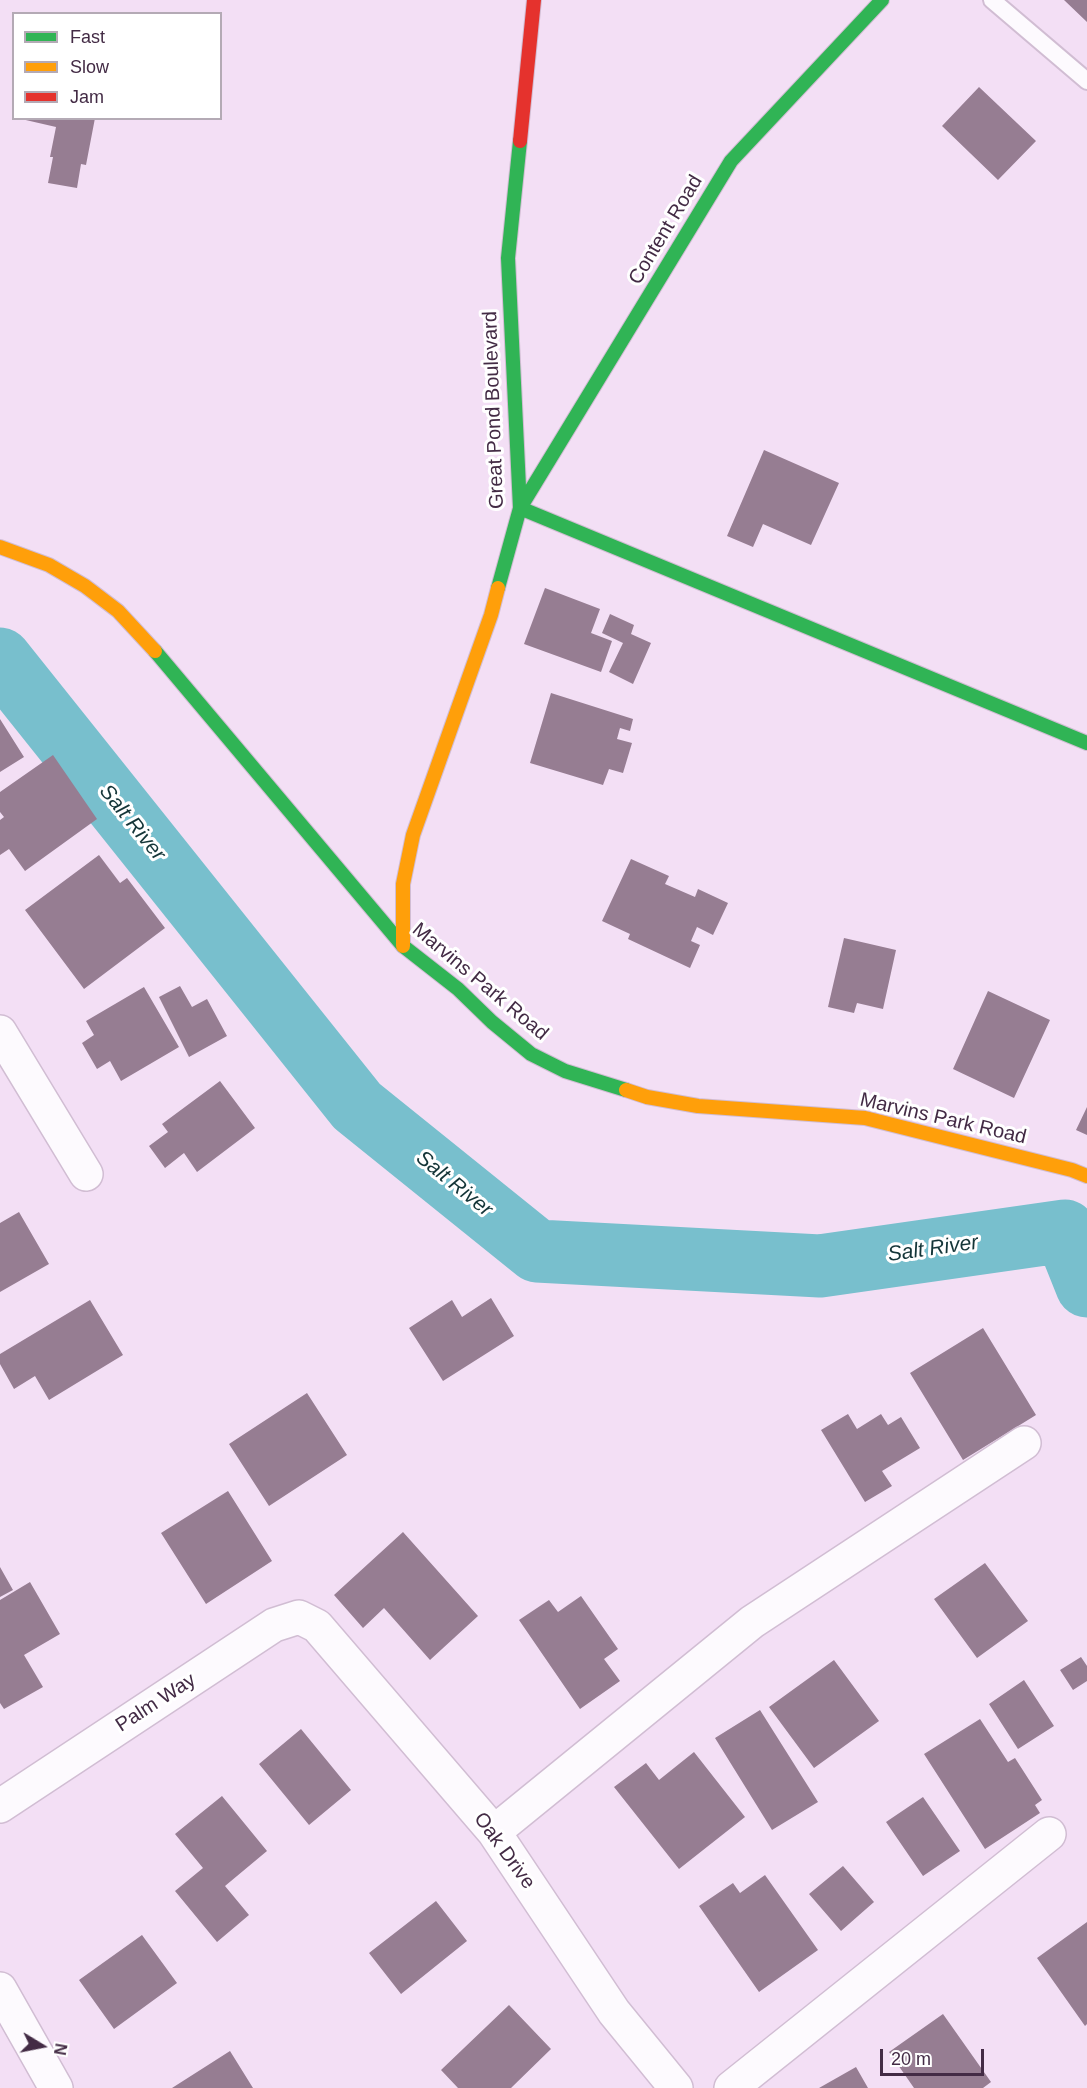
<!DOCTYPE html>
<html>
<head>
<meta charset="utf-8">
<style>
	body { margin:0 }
	#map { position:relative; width:1087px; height:2088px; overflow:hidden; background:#f3dff5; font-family:Arial,sans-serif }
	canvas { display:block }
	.legend { position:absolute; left:12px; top:12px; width:210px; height:108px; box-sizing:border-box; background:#fff; border:2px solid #b4aab5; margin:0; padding:8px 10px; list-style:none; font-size:18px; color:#432b45 }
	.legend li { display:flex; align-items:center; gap:12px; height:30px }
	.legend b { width:30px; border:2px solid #b4aab5 }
	.north { position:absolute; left:12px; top:2016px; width:60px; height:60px; -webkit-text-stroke:4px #fff; paint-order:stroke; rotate:100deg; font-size:16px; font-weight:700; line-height:24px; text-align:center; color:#432b45 }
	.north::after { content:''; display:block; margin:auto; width:21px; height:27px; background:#432b45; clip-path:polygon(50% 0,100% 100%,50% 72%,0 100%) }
	.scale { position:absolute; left:880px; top:2049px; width:104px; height:27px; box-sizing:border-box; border:3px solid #432b45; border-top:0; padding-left:8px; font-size:18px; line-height:21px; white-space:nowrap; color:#432b45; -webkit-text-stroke:4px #fff; paint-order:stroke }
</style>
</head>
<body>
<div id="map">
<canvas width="1087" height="2088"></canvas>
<ul class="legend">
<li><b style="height:8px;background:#30b455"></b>Fast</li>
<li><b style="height:8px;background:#ff9f0a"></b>Slow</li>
<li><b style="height:8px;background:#e5322d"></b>Jam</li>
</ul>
<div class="north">N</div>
<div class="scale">20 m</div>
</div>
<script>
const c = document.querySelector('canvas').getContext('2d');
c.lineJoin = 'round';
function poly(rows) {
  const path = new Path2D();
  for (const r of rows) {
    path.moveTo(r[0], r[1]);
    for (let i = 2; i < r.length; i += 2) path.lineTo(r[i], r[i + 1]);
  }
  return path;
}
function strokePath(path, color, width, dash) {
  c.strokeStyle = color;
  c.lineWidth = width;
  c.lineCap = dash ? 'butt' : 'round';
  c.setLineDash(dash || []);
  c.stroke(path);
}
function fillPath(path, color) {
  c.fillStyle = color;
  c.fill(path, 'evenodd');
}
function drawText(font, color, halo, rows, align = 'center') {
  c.font = font + ' Arial,sans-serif';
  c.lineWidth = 6;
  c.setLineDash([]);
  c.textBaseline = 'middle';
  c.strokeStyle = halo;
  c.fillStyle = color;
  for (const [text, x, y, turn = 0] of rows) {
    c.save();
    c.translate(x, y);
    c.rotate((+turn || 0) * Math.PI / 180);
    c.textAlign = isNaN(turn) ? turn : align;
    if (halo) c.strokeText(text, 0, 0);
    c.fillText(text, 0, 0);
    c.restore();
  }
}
strokePath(poly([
	[0,659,357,1106,537,1251,820,1266,1065,1231,1087,1286]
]), '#78bfcd', 63);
fillPath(poly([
	[1064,0,1087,0,1087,22],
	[979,87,1036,141,998,180,942,126],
	[17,118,95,118,86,165,81,164,77,188,48,183,53,157,50,157,56,127],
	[764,450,839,483,811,545,763,524,753,547,727,536],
	[545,588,600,609,591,633,612,641,601,672,524,644],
	[610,614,634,625,631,634,651,643,633,684,609,672,623,643,602,633],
	[551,693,633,719,630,731,620,728,617,739,632,743,623,773,609,769,603,785,530,763],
	[0,719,24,757,0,772],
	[53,755,97,819,25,871,9,849,0,855,0,820,4,817,0,812,0,792],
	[99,855,120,883,127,878,165,928,84,989,25,910],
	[631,859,669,876,665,884,695,897,698,889,728,903,713,935,697,927,691,941,700,945,690,968,628,939,630,934,602,921],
	[844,938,896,950,883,1009,857,1003,854,1013,828,1007],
	[180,986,192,1007,207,999,227,1036,189,1057,159,997],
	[144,987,179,1047,121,1081,110,1061,97,1069,82,1043,94,1035,86,1021],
	[988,991,1050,1020,1014,1098,953,1069],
	[220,1081,255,1128,197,1172,184,1153,165,1168,149,1146,168,1132,162,1124],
	[1087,1107,1087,1135,1076,1130],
	[19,1212,49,1264,0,1292,0,1223],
	[491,1298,514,1336,443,1381,409,1328,452,1300,462,1317],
	[90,1300,123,1355,49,1400,35,1376,14,1389,0,1364,0,1354],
	[983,1328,1036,1415,963,1460,910,1373],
	[307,1393,347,1455,269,1506,229,1444],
	[848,1414,857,1429,881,1414,888,1425,901,1417,920,1448,882,1471,892,1486,865,1502,821,1430],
	[228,1491,272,1561,206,1604,161,1533],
	[403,1532,478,1616,430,1660,384,1608,363,1628,334,1595],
	[985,1563,1028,1621,977,1658,934,1599],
	[0,1567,13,1590,0,1597],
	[30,1582,60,1634,24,1655,43,1687,4,1709,0,1703,0,1600],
	[581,1596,618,1649,604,1659,620,1681,580,1709,519,1620,549,1600,558,1612],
	[1081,1657,1087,1666,1087,1681,1073,1690,1060,1670],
	[834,1660,879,1721,814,1768,769,1707],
	[1024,1680,1054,1726,1018,1749,989,1704],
	[760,1710,818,1802,772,1830,715,1738],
	[980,1719,1008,1762,1015,1758,1042,1800,1035,1805,1040,1813,985,1849,924,1754],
	[301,1729,351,1790,309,1825,259,1764],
	[694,1752,745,1817,679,1869,614,1787,646,1763,659,1780],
	[222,1796,267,1851,225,1886,249,1915,217,1942,175,1891,203,1868,175,1834],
	[923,1797,960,1851,923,1876,886,1822],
	[843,1866,874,1902,841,1931,809,1894],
	[765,1875,818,1950,759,1992,699,1906,733,1883,740,1893],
	[436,1901,467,1941,401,1994,369,1953],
	[1087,1922,1087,2024,1085,2026,1037,1958],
	[142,1935,177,1983,114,2029,79,1980],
	[509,2005,551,2049,511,2088,458,2088,441,2070],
	[943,2014,991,2082,983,2088,914,2088,889,2052],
	[230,2051,253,2088,172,2088],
	[856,2067,868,2088,819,2088]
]), '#967d92');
const lane = poly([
	[992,0,1087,81]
]);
const street = poly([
	[0,1032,86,1174],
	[0,1806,274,1625,299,1617,317,1626,494,1832,614,2012,676,2088],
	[494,1832,752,1622,1024,1443],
	[0,1989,56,2088],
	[731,2088,1049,1834]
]);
const fast = poly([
	[520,508,731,161,882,0],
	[520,508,1087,743],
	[498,588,520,508,508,258,520,141],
	[155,651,403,946,458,989,492,1022,531,1054,565,1071,626,1090]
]);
const slow = poly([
	[0,547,49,565,85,586,118,611,155,651],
	[403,946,403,884,413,835,491,615,498,588],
	[626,1090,647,1097,698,1106,865,1118,1072,1170,1087,1176]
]);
const jam = poly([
	[520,141,534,0]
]);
strokePath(lane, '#d1bdd3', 20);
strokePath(street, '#d1bdd3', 36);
strokePath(fast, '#d1bdd3', 16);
strokePath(slow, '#d1bdd3', 16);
strokePath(jam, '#d1bdd3', 16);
strokePath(lane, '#fdfafe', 16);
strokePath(street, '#fdfafe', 33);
strokePath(fast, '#30b455', 14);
strokePath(slow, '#ff9f0a', 14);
strokePath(jam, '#e5322d', 14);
drawText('20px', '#432b45', '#fff', [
	["Content Road",666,230,-59],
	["Great Pond Boulevard",494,410,-92],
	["Marvins Park Road",480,982,40],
	["Marvins Park Road",943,1119,13],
	["Palm Way",156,1703,-33],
	["Oak Drive",504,1851,54]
]);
drawText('italic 21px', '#143538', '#fff', [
	["Salt River",132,823,51],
	["Salt River",454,1184,39],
	["Salt River",933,1249,-8]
]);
</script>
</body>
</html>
